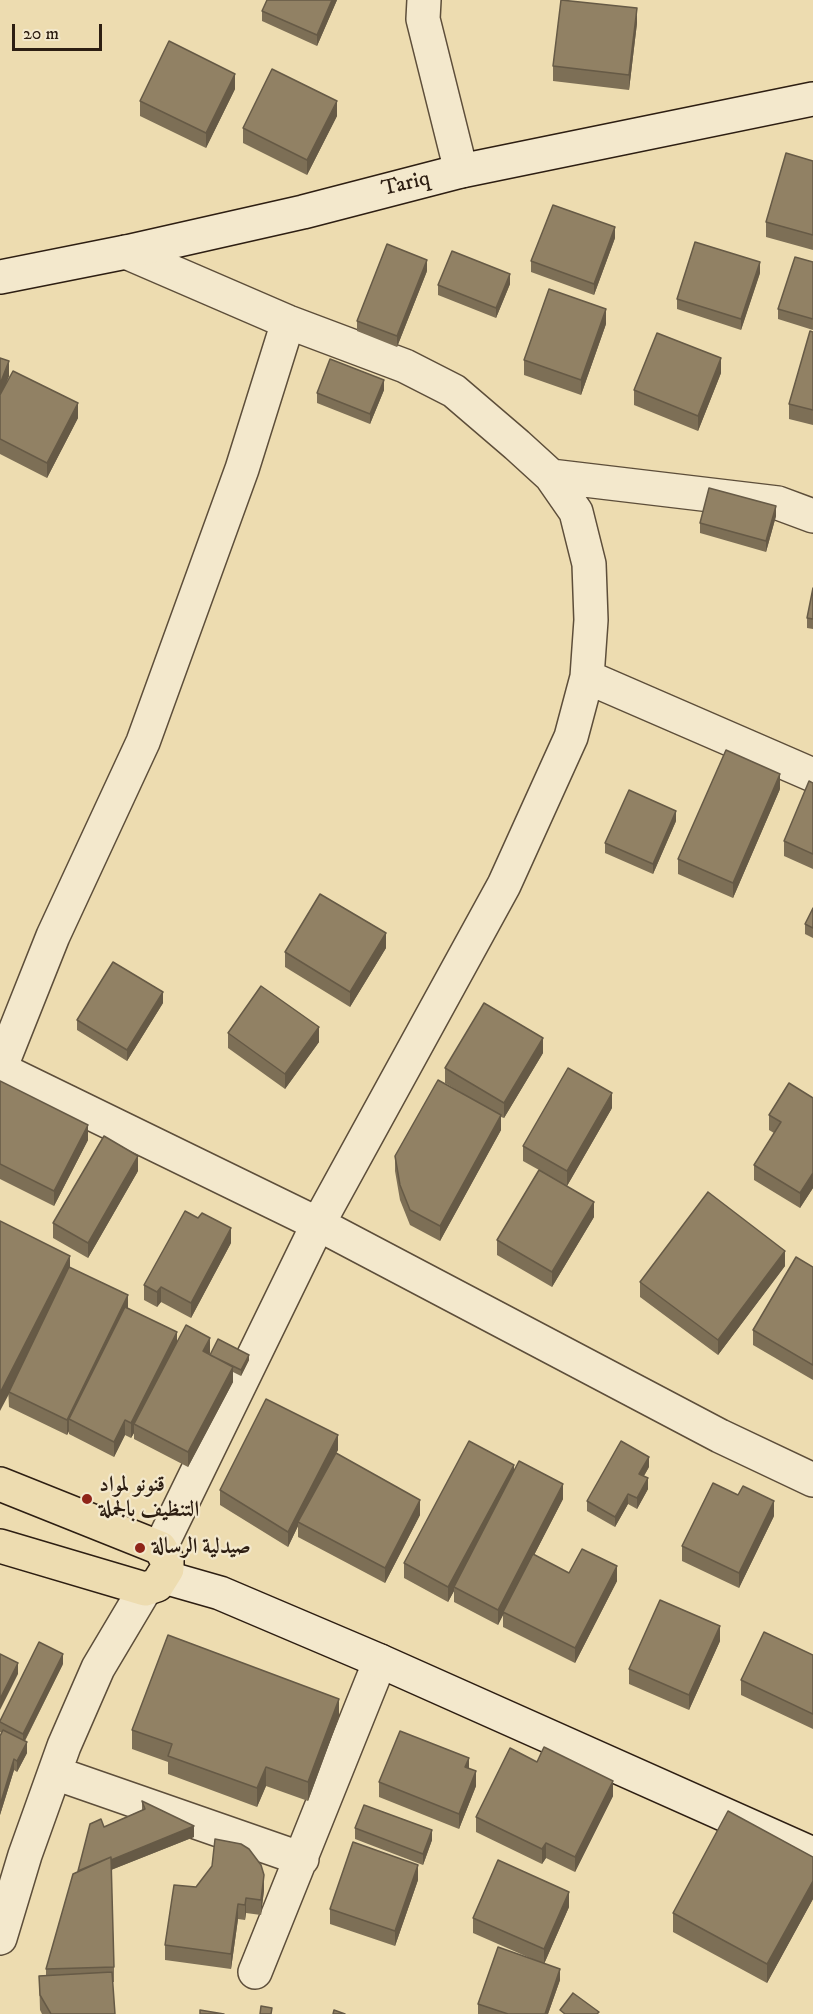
<!DOCTYPE html>
<html>
<head>
<meta charset="utf-8">
<style>
	body { margin:0 }
	#map { position:relative; width:813px; height:2014px; overflow:hidden; background:#eddcb0; font-family:"IM FELL DW Pica",serif }
	canvas { display:block }
	.scale { position:absolute; left:12px; top:24px; width:90px; height:27px; box-sizing:border-box; border:3px solid #2d1e12; border-top:0; padding-left:8px; font-size:18px; line-height:21px; white-space:nowrap; color:#2d1e12; -webkit-text-stroke:4px #f3e8cc; paint-order:stroke }
</style>
</head>
<body>
<div id="map">
<canvas width="813" height="2014"></canvas>
<div class="scale">20 m</div>
</div>
<script>
const c = document.querySelector('canvas').getContext('2d');
c.lineJoin = 'round';
function poly(rows) {
  const path = new Path2D();
  for (const r of rows) {
    path.moveTo(r[0], r[1]);
    for (let i = 2; i < r.length; i += 2) path.lineTo(r[i], r[i + 1]);
  }
  return path;
}
function strokePath(path, color, width, dash) {
  c.strokeStyle = color;
  c.lineWidth = width;
  c.lineCap = dash ? 'butt' : 'round';
  c.setLineDash(dash || []);
  c.stroke(path);
}
function fillPath(path, color) {
  c.fillStyle = color;
  c.fill(path, 'evenodd');
}
function drawText(font, color, halo, rows, align = 'center') {
  c.font = font + ' "IM FELL DW Pica",Amiri,serif';
  c.lineWidth = 4.5;
  c.setLineDash([]);
  c.textBaseline = 'middle';
  c.strokeStyle = halo;
  c.fillStyle = color;
  for (const [text, x, y, turn = 0] of rows) {
    c.save();
    c.translate(x, y);
    c.rotate((+turn || 0) * Math.PI / 180);
    c.textAlign = isNaN(turn) ? turn : align;
    if (halo) c.strokeText(text, 0, 0);
    c.fillText(text, 0, 0);
    c.restore();
  }
}
const minor = poly([
	[424,0,423,19,461,171],
	[126,252,288,322,405,366,454,391,517,445,551,476,576,512,589,564,591,620,587,677,571,737,504,885,318,1224,160,1548],
	[551,476,778,503,813,516],
	[587,677,813,775],
	[0,1069,318,1224,720,1436,813,1480],
	[0,1069,53,936,143,742,242,469,288,322],
	[55,1773,302,1859],
	[0,1938,25,1855,64,1746,98,1668,145,1589],
	[255,1972,380,1661]
]);
const secondary = poly([
	[0,277,126,252,303,212,461,171,813,99],
	[164,1577,220,1593,380,1661,813,1854]
]);
const primary = poly([
	[0,1484,160,1548,167,1560,167,1569,157,1585,145,1589,0,1546]
]);
strokePath(minor, '#5d4e3a', 36);
strokePath(secondary, '#2d1e12', 36);
strokePath(primary, '#2d1e12', 36);
strokePath(minor, '#f3e8cc', 33);
strokePath(secondary, '#f3e8cc', 33);
strokePath(primary, '#eddcb0', 33);
fillPath(poly([
	[337,0,317,46,262,21,262,11],
	[637,23,629,90,553,81,553,66],
	[235,89,206,148,140,116,140,101],
	[337,116,307,175,243,143,243,128],
	[813,161,813,250,766,237,766,222],
	[615,238,594,295,531,272,531,261],
	[813,262,813,330,778,319,778,309],
	[427,271,397,347,357,331,357,321],
	[760,273,741,330,677,309,677,299],
	[510,284,496,318,438,295,438,285],
	[606,324,581,395,524,375,524,360],
	[813,332,813,425,789,419,789,404],
	[0,358,9,376,5,386,78,418,47,478,0,454],
	[721,373,698,431,634,405,634,390],
	[384,390,370,424,317,403,317,393],
	[776,516,766,552,700,533,700,523],
	[813,588,813,629,807,628,807,618],
	[813,783,813,869,784,856,784,841],
	[780,789,733,898,678,874,678,859],
	[676,821,653,874,605,853,605,843],
	[813,908,813,938,805,934,805,924],
	[386,948,350,1007,285,967,285,952],
	[163,1003,127,1061,77,1030,77,1020],
	[228,1033,319,1042,285,1089,228,1048],
	[543,1053,504,1118,501,1117,501,1130,440,1241,410,1225,400,1200,395,1171,395,1156,462,1093,445,1083,445,1068],
	[0,1081,88,1140,54,1206,0,1179],
	[813,1098,813,1188,800,1208,754,1180,754,1165,774,1133,769,1130,769,1115],
	[612,1108,567,1186,594,1217,552,1287,497,1255,497,1240,539,1170,523,1161,523,1146],
	[138,1171,88,1258,53,1238,53,1223],
	[0,1221,70,1267,177,1342,210,1353,209,1354,249,1360,241,1376,233,1372,233,1382,188,1467,134,1439,134,1433,131,1438,125,1435,114,1457,69,1434,69,1431,67,1435,9,1407],
	[231,1243,191,1318,161,1302,157,1307,144,1300,144,1285],
	[785,1266,718,1355,640,1297,640,1282],
	[813,1267,813,1380,753,1345,753,1330],
	[338,1450,336,1453,420,1515,385,1583,298,1537,298,1526,288,1547,220,1505,220,1490],
	[649,1467,644,1476,648,1489,637,1509,628,1504,615,1527,587,1511,587,1501],
	[514,1471,563,1499,534,1555,569,1573,617,1581,575,1663,503,1627,503,1614,498,1625,454,1602,454,1591,448,1602,404,1578,404,1563],
	[774,1516,739,1588,682,1561,682,1546],
	[720,1641,689,1710,629,1684,629,1669],
	[813,1655,813,1729,741,1695,741,1680],
	[63,1664,25,1741,27,1753,17,1772,14,1770,0,1815,0,1736,2,1733,0,1732,0,1721],
	[339,1717,308,1801,266,1786,257,1807,168,1774,168,1762,132,1749,132,1730],
	[537,1762,613,1796,575,1872,546,1858,542,1864,476,1832,476,1817],
	[469,1768,476,1786,459,1829,379,1797,379,1782],
	[142,1801,194,1837,111,1870,114,1967,114,1982,112,1982,115,2014,42,2014,40,2010,39,1976,46,1975,46,1969,78,1871,104,1827,142,1810],
	[355,1828,432,1840,423,1865,355,1839],
	[813,1857,813,1899,767,1983,673,1932,673,1913],
	[418,1880,395,1946,330,1924,330,1909],
	[196,1887,264,1890,261,1915,246,1913,245,1920,238,1919,231,1969,165,1960,165,1945],
	[569,1907,544,1964,560,1980,548,2014,478,2014,478,2004,539,1962,473,1933,473,1918]
]), '#7d6f56');
fillPath(poly([
	[332,0,337,0,317,46,317,35],
	[637,8,637,23,629,90,629,75],
	[235,74,235,89,206,148,206,133],
	[337,101,337,116,307,175,307,160],
	[615,227,615,238,594,295,594,284],
	[427,260,427,271,397,347,397,336],
	[760,262,760,273,741,330,741,319],
	[510,274,510,284,496,318,496,308],
	[606,309,606,324,581,395,581,380],
	[721,358,721,373,698,431,698,416],
	[9,361,9,376,0,399,0,384],
	[384,380,384,390,370,424,370,414],
	[78,403,78,418,47,478,47,463],
	[776,506,776,516,766,552,766,541],
	[780,774,780,789,733,898,733,883],
	[676,811,676,821,653,874,653,864],
	[386,933,386,948,350,1007,350,992],
	[163,992,163,1003,127,1061,127,1050],
	[319,1027,319,1042,285,1089,285,1074],
	[543,1038,543,1053,504,1118,504,1103],
	[612,1093,612,1108,567,1186,567,1171],
	[501,1115,501,1130,440,1241,440,1226],
	[88,1125,88,1140,54,1206,54,1191],
	[138,1156,138,1171,88,1258,88,1243],
	[813,1173,813,1188,800,1208,800,1193],
	[594,1202,594,1217,552,1287,552,1272],
	[231,1228,231,1243,191,1318,191,1303],
	[785,1251,785,1266,718,1355,718,1340],
	[70,1256,70,1275,9,1392,9,1394,0,1411,0,1393],
	[161,1287,161,1302,157,1307,157,1292],
	[128,1295,128,1310,69,1419,69,1431,67,1435,67,1420],
	[177,1332,177,1347,134,1424,134,1433,131,1438,131,1423],
	[210,1338,210,1353,203,1366,203,1351],
	[249,1355,249,1360,241,1376,241,1370],
	[233,1367,233,1382,188,1467,188,1452],
	[125,1420,125,1435,114,1457,114,1442],
	[338,1435,338,1450,300,1523,298,1522,298,1526,288,1547,288,1532],
	[649,1457,649,1467,639,1484,639,1474],
	[514,1465,514,1480,454,1587,454,1591,448,1602,448,1587],
	[648,1478,648,1489,637,1509,637,1498],
	[563,1484,563,1499,498,1625,498,1610],
	[628,1494,628,1504,615,1527,615,1517],
	[420,1500,420,1515,385,1583,385,1568],
	[774,1501,774,1516,739,1588,739,1573],
	[617,1566,617,1581,575,1663,575,1648],
	[720,1626,720,1641,689,1710,689,1695],
	[63,1654,63,1664,23,1744,23,1734],
	[18,1663,18,1674,0,1710,0,1699],
	[339,1699,339,1717,308,1801,308,1782],
	[27,1742,27,1753,17,1772,17,1761],
	[469,1758,469,1773,465,1767],
	[14,1759,14,1770,0,1815,0,1805],
	[266,1767,266,1786,257,1807,257,1788],
	[476,1771,476,1786,459,1829,459,1814],
	[613,1781,613,1796,575,1872,575,1857],
	[194,1826,194,1837,78,1883,78,1873],
	[432,1830,432,1840,423,1865,423,1854],
	[546,1843,546,1858,542,1864,542,1849],
	[418,1865,418,1880,395,1946,395,1931],
	[264,1875,264,1890,261,1915,261,1900],
	[813,1881,813,1899,767,1983,767,1964],
	[569,1892,569,1907,544,1964,544,1949],
	[246,1898,246,1913,245,1920,245,1905],
	[238,1904,238,1919,231,1969,231,1954],
	[560,1969,560,1980,548,2014,545,2014]
]), '#665a46');
const building = poly([
	[267,0,332,0,317,35,262,11,267,0],
	[561,0,637,8,629,75,553,66,561,0],
	[169,41,235,74,206,133,140,101,169,41],
	[272,69,337,101,307,160,243,128,272,69],
	[786,153,813,161,813,235,766,222,786,153],
	[553,205,615,227,594,284,531,261,553,205],
	[695,242,760,262,741,319,677,299,695,242],
	[387,244,427,260,397,336,357,321,387,244],
	[452,251,510,274,496,308,438,285,452,251],
	[795,257,813,262,813,319,778,309,795,257],
	[549,289,606,309,581,380,524,360,549,289],
	[810,331,813,332,813,410,789,404,810,331],
	[657,333,721,358,698,416,634,390,657,333],
	[0,358,9,361,0,384,0,358],
	[330,359,384,380,370,414,317,393,330,359],
	[13,371,78,403,47,463,0,439,0,395,13,371],
	[709,488,776,506,766,541,700,523,709,488],
	[813,588,813,619,807,618,813,588],
	[726,750,780,774,733,883,678,859,726,750],
	[809,781,813,783,813,854,784,841,809,781],
	[629,790,676,811,653,864,605,843,629,790],
	[320,894,386,933,350,992,285,952,320,894],
	[813,908,813,928,805,924,813,908],
	[113,962,163,992,127,1050,77,1020,113,962],
	[261,986,319,1027,285,1074,228,1033,261,986],
	[484,1003,543,1038,504,1103,445,1068,484,1003],
	[568,1068,612,1093,567,1171,523,1146,568,1068],
	[438,1080,501,1115,440,1226,410,1210,400,1185,395,1156,438,1080],
	[0,1081,88,1125,54,1191,0,1164,0,1081],
	[789,1083,813,1098,813,1173,800,1193,754,1165,781,1122,769,1115,789,1083],
	[104,1136,138,1156,88,1243,53,1223,104,1136],
	[539,1170,594,1202,552,1272,497,1240,539,1170],
	[708,1192,785,1251,718,1340,640,1282,708,1192],
	[185,1211,198,1218,202,1213,231,1228,191,1303,161,1287,157,1292,144,1285,185,1211],
	[0,1221,70,1256,0,1393,0,1221],
	[796,1257,813,1267,813,1365,753,1330,796,1257],
	[69,1267,128,1295,67,1420,9,1392,69,1267],
	[125,1307,177,1332,131,1423,125,1420,114,1442,69,1419,125,1307],
	[186,1325,210,1338,203,1351,233,1367,188,1452,134,1424,186,1325],
	[218,1339,249,1355,241,1370,210,1355,218,1339],
	[266,1399,338,1435,288,1532,220,1490,266,1399],
	[469,1441,514,1465,448,1587,404,1563,469,1441],
	[621,1441,649,1457,639,1474,648,1478,637,1498,628,1494,615,1517,587,1501,621,1441],
	[336,1453,420,1500,385,1568,298,1522,336,1453],
	[519,1461,563,1484,498,1610,454,1587,519,1461],
	[713,1483,738,1495,743,1486,774,1501,739,1573,682,1546,713,1483],
	[582,1549,617,1566,575,1648,503,1612,533,1554,569,1573,582,1549],
	[660,1600,720,1626,689,1695,629,1669,660,1600],
	[764,1632,813,1655,813,1714,741,1680,764,1632],
	[168,1635,339,1699,308,1782,266,1767,257,1788,168,1756,172,1744,132,1730,168,1635],
	[39,1642,63,1654,23,1734,0,1722,0,1721,39,1642],
	[0,1654,18,1663,0,1699,0,1654],
	[3,1730,27,1742,17,1761,14,1759,0,1805,0,1736,3,1730],
	[400,1731,469,1758,465,1767,476,1771,459,1814,379,1782,400,1731],
	[544,1747,613,1781,575,1857,546,1843,542,1849,476,1817,510,1748,537,1762,544,1747],
	[142,1801,194,1826,111,1860,111,1857,78,1871,90,1824,101,1819,104,1827,145,1809,142,1801],
	[364,1805,432,1830,423,1854,355,1828,364,1805],
	[728,1811,813,1857,813,1881,767,1964,673,1913,728,1811],
	[215,1839,241,1844,249,1849,261,1865,264,1875,261,1900,246,1898,245,1905,238,1904,231,1954,165,1945,174,1885,196,1887,212,1866,215,1839],
	[353,1842,418,1865,395,1931,330,1909,353,1842],
	[111,1857,114,1967,46,1969,73,1874,111,1857],
	[498,1860,569,1892,544,1949,473,1918,498,1860],
	[498,1947,560,1969,545,2014,508,2014,478,2004,498,1947],
	[112,1972,115,2014,51,2014,40,1995,39,1976,112,1972],
	[573,1993,599,2012,597,2014,565,2014,560,2010,573,1993],
	[261,2006,272,2008,271,2014,260,2014,261,2006],
	[200,2010,224,2014,200,2014,200,2010],
	[334,2010,345,2014,333,2014,334,2010]
]);
fillPath(building, '#918164');
strokePath(building, '#665a46', 1.5);
for (const [x, y, r, color] of [
	[87,1499,6,"#8f2418"],
	[140,1548,6,"#8f2418"]
]) {
  const dot = new Path2D();
  dot.arc(x, y, r, 0, 2 * Math.PI);
  c.fillStyle = color;
  c.fill(dot);
  strokePath(dot, '#f3e8cc', 2);
}
drawText('22px', '#2d1e12', '#f3e8cc', [
	["Tariq",406,185,-14]
]);
drawText('bold 22px', '#2d1e12', '#f3e8cc', [
	["قنونو لمواد",99,1486],
	["التنظيف بالجملة",99,1511],
	["صيدلية الرسالة",152,1548]
], 'left');
</script>
</body>
</html>
